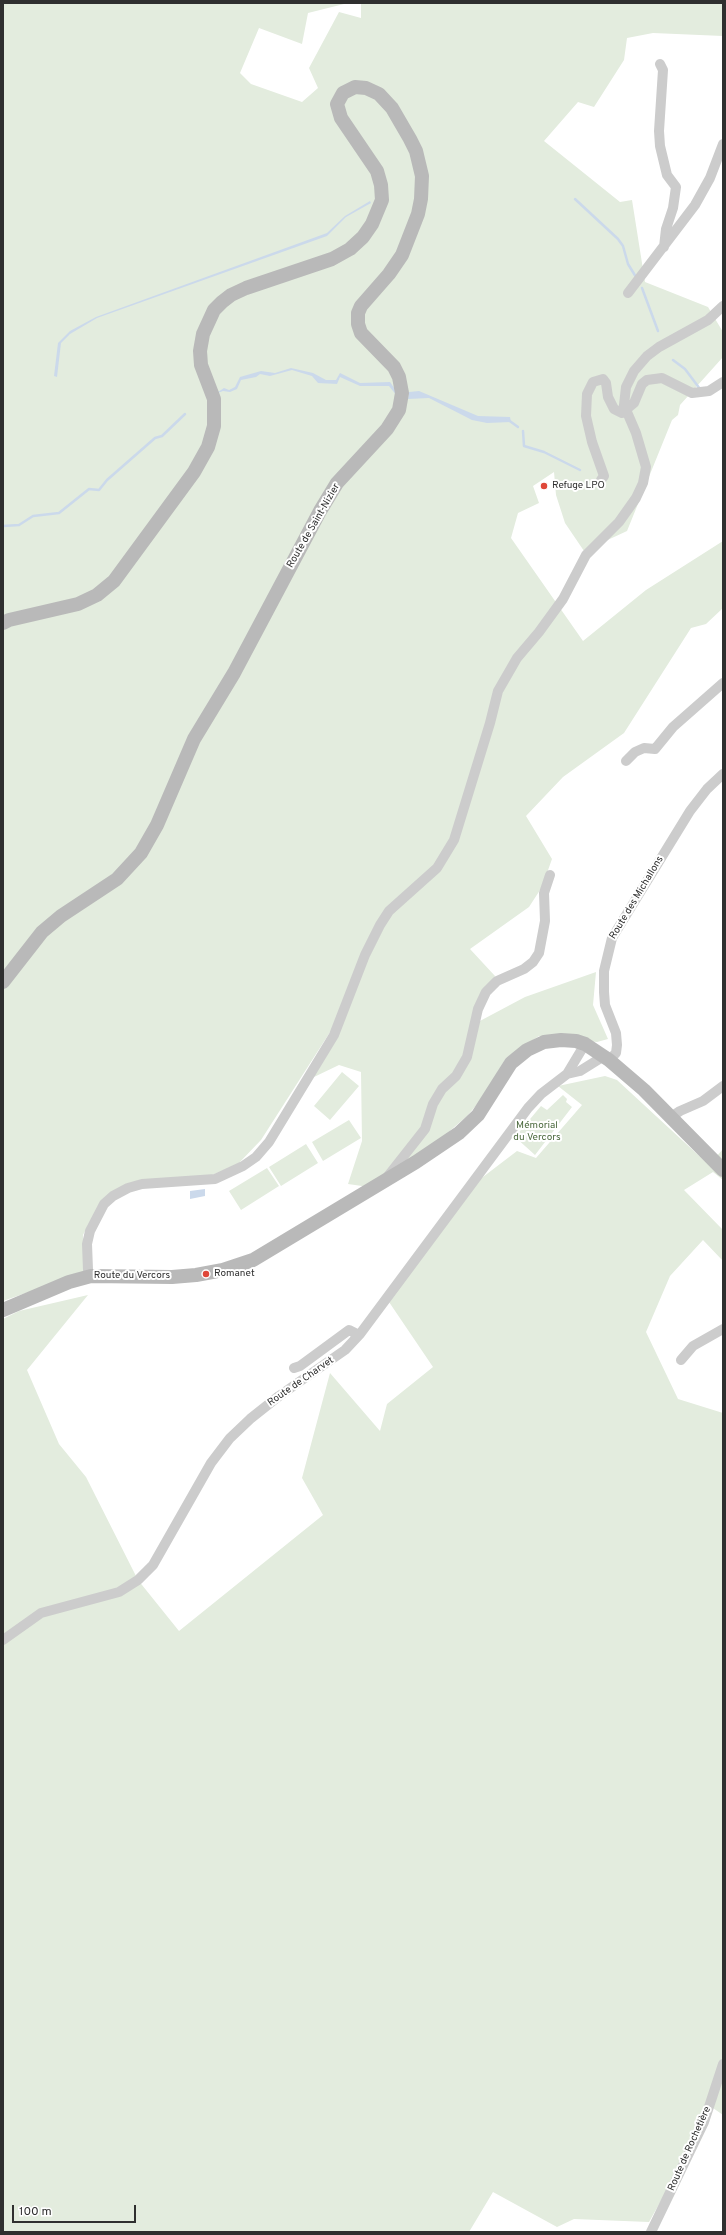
<!DOCTYPE html>
<html>
<head>
<meta charset="utf-8">
<style>
	body { margin:0 }
	#map { position:relative; width:726px; height:2235px; overflow:hidden; background:#fff; font-family:Overpass,sans-serif }
	canvas { display:block }
	.frame { position:absolute; inset:0; border:4px solid #2f2f2f; pointer-events:none }
	.scale { position:absolute; left:12px; top:2205px; width:124px; height:18px; box-sizing:border-box; border:2px solid #2f2f2f; border-top:0; padding-left:5px; font-size:12px; line-height:14px; white-space:nowrap; color:#2f2f2f; -webkit-text-stroke:3px #fff; paint-order:stroke }
</style>
</head>
<body>
<div id="map">
<canvas width="726" height="2235"></canvas>
<div class="frame"></div>
<div class="scale">100 m</div>
</div>
<script>
const c = document.querySelector('canvas').getContext('2d');
c.lineJoin = 'round';
function fillPath(path, color) {
  c.fillStyle = color;
  c.fill(path, 'evenodd');
}
function poly(rows) {
  const path = new Path2D();
  for (const r of rows) {
    path.moveTo(r[0], r[1]);
    for (let i = 2; i < r.length; i += 2) path.lineTo(r[i], r[i + 1]);
  }
  return path;
}
function strokePath(path, color, width, dash) {
  c.strokeStyle = color;
  c.lineWidth = width;
  c.lineCap = dash ? 'butt' : 'round';
  c.setLineDash(dash || []);
  c.stroke(path);
}
function drawText(font, color, halo, rows, align = 'center') {
  c.font = font + ' Overpass,sans-serif';
  c.lineWidth = 4;
  c.setLineDash([]);
  c.textBaseline = 'middle';
  c.strokeStyle = halo;
  c.fillStyle = color;
  for (const [text, x, y, turn = 0] of rows) {
    c.save();
    c.translate(x, y);
    c.rotate((+turn || 0) * Math.PI / 180);
    c.textAlign = isNaN(turn) ? turn : align;
    if (halo) c.strokeText(text, 0, 0);
    c.fillText(text, 0, 0);
    c.restore();
  }
}
fillPath(poly([
	[3,3,348,3,308,13,302,44,259,28,240,73,251,84,302,102,318,88,309,68,339,12,361,18,361,3,723,3,723,36,653,33,627,38,624,60,594,107,578,102,544,141,620,202,632,200,645,282,708,307,723,332,723,357,680,405,678,415,672,420,627,531,584,551,565,523,556,495,554,472,533,486,539,503,518,513,511,538,583,641,646,590,723,541,723,608,706,624,691,628,624,733,563,777,526,816,552,859,542,887,529,907,470,949,495,976,478,1022,525,997,596,972,593,1005,608,1039,597,1042,539,1036,506,1058,480,1101,467,1116,383,1189,348,1184,362,1141,361,1072,339,1065,314,1077,339,1018,261,1140,238,1164,212,1175,156,1179,99,1204,83,1235,83,1273,3,1301],
	[342,1072,359,1086,330,1120,314,1106],
	[605,1076,617,1080,709,1165,723,1149,723,1180,713,1172,684,1190,723,1230,723,1261,703,1240,670,1276,646,1332,678,1399,723,1413,723,2115,713,2108,649,2222,574,2219,557,2227,493,2192,469,2232,3,2232,3,1319,19,1311,88,1295,27,1370,59,1444,86,1477,138,1580,179,1631,323,1515,302,1478,330,1373,380,1431,387,1404,433,1367,389,1302,479,1180,517,1151,536,1158,582,1105,558,1086],
	[563,1095,567,1099,566,1102,572,1107,535,1155,515,1137,541,1106,547,1110],
	[349,1120,361,1138,323,1161,312,1142],
	[306,1144,318,1163,281,1186,269,1167],
	[267,1168,279,1186,241,1210,229,1191]
]), '#e3ecde');
fillPath(poly([
	[370,201,371,203,346,217,327,236,97,318,70,334,61,343,57,377,54,376,58,343,70,331,96,317,327,233,345,216],
	[291,368,313,373,326,380,336,380,340,373,360,383,390,382,399,395,397,396,389,386,360,386,340,377,337,384,318,383,312,376,292,370,270,376,260,374,256,377,241,380,237,389,230,392,223,391,215,394,224,388,229,390,235,387,240,377,261,371,275,373],
	[419,391,478,416,510,417,511,422,487,423,472,420,429,398,408,399,409,392],
	[205,1189,205,1196,190,1199,190,1191]
]), '#cbd9eb');
strokePath(poly([
	[575,199,618,239,623,246,628,264,636,277],
	[642,288,658,331],
	[673,360,685,369,700,389],
	[507,419,518,427],
	[523,431,524,446,544,452,580,470],
	[3,526,19,525,33,516,59,513,89,489,99,490,107,480,155,438,162,436,185,414]
]), '#cbd9eb', 2.5);
strokePath(poly([
	[660,64,663,70,659,131,660,146,667,175,676,187,673,208,666,229,664,247],
	[628,293,695,205,710,178,723,144],
	[601,480,604,476,592,442,586,416,587,394,593,382,603,379,606,383,608,397,614,409,622,413,634,403,642,384,647,380,662,378,692,393,709,391,723,382],
	[626,761,635,752,644,748,655,749,673,727,723,683],
	[609,1060,616,1053,617,1045,616,1033,605,1005,604,992,604,971,612,938,690,811,707,789,723,774],
	[567,1074,580,1071,604,1056],
	[671,1117,680,1111,703,1101,723,1086],
	[388,1176,425,1129,433,1104,442,1089,456,1076,467,1057,478,1009,486,992,497,981,524,969,533,962,539,953,545,921,544,893,550,875],
	[91,1276,88,1270,87,1244,90,1231,104,1204,113,1196,128,1188,142,1184,215,1179,243,1166,256,1157,269,1142,334,1035,365,955,380,925,389,911,437,868,454,840,490,723,498,691,517,658,539,632,563,599,586,555,619,522,636,498,643,483,646,467,636,433,624,405,626,387,634,371,647,356,659,347,708,320,723,306],
	[681,1360,693,1346,723,1329],
	[294,1368,300,1366,349,1330,359,1335],
	[3,1640,41,1613,119,1592,138,1580,153,1565,211,1463,230,1438,250,1419,279,1396,345,1350,360,1334,528,1108,541,1094,567,1074,585,1044],
	[651,2232,704,2122,723,2064]
]), '#ccc', 10);
strokePath(poly([
	[3,623,9,620,78,604,97,595,114,581,194,472,208,447,214,426,214,399,201,365,200,351,203,334,214,310,222,302,231,295,246,288,332,259,350,249,363,237,372,224,382,200,381,185,377,171,341,118,337,104,343,93,355,87,366,88,379,94,392,108,410,139,416,151,422,176,421,199,418,214,402,255,389,274,361,306,358,313,358,324,361,333,394,367,399,377,402,393,399,410,387,429,337,483,320,511,234,673,194,739,157,825,141,853,117,879,61,916,42,932,3,982],
	[3,1310,69,1282,91,1276,172,1277,196,1275,223,1270,253,1260,416,1162,459,1133,478,1115,511,1063,527,1050,544,1042,561,1040,576,1041,585,1044,609,1060,644,1090,723,1170]
]), '#b9b9b9', 14);
for (const [x, y, r, color] of [
	[544,486,4,"#df4739"],
	[206,1274,4,"#df4739"]
]) {
  const dot = new Path2D();
  dot.arc(x, y, r, 0, 2 * Math.PI);
  c.fillStyle = color;
  c.fill(dot);
  strokePath(dot, '#fff', 1.5);
}
drawText('10px', '#2f2f2f', '#fff', [
	["Refuge LPO",552,486],
	["Romanet",214,1274]
], 'left');
drawText('10px', '#2f2f2f', '#fff', [
	["Route de Saint-Nizier",314,526,-60],
	["Route des Michallons",637,898,-59],
	["Route du Vercors",132,1276],
	["Route de Charvet",301,1382,-35],
	["Route de Rochetière",690,2149,-66]
]);
drawText('10px', '#4c6a3e', '#fff', [
	["Mémorial",537,1126],
	["du Vercors",537,1138]
]);
</script>
</body>
</html>
